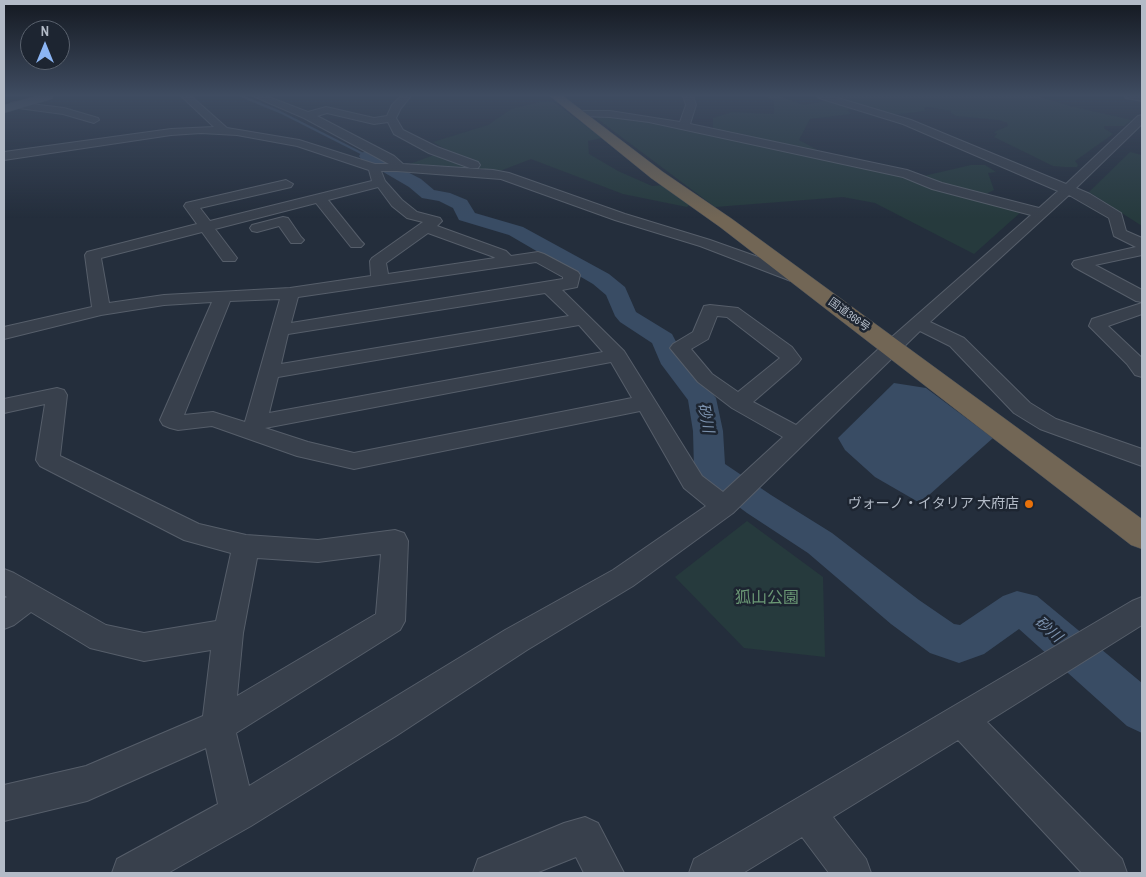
<!DOCTYPE html>
<html>
<head>
<meta charset="utf-8">
<style>
	body { margin:0 }
	#map { position:relative; width:1146px; height:877px; overflow:hidden; background:#242e3c; font-family:"Archivo Narrow",sans-serif }
	canvas { display:block }
	.frame { position:absolute; inset:0; border:5px solid #b3bbc7; pointer-events:none }
	.north { position:absolute; left:20px; top:20px; width:50px; height:50px; box-sizing:border-box; background:#1d2531; border:1px solid #59616d; border-radius:50%; rotate:0deg; font-size:14px; font-weight:700; line-height:20px; text-align:center; color:#b3bbc7 }
	.north::after { content:''; display:block; margin:auto; width:18px; height:22px; background:#8bb5f4; clip-path:polygon(50% 0,100% 100%,50% 72%,0 100%) }
</style>
</head>
<body>
<div id="map">
<canvas width="1146" height="877"></canvas>
<div class="frame"></div>
<div class="north">N</div>
</div>
<script>
const c = document.querySelector('canvas').getContext('2d');
c.lineJoin = 'round';
function fillPath(path, color) {
  c.fillStyle = color;
  c.fill(path, 'evenodd');
}
function poly(rows) {
  const path = new Path2D();
  for (const r of rows) {
    path.moveTo(r[0], r[1]);
    for (let i = 2; i < r.length; i += 2) path.lineTo(r[i], r[i + 1]);
  }
  return path;
}
function strokePath(path, color, width, dash) {
  c.strokeStyle = color;
  c.lineWidth = width;
  c.lineCap = dash ? 'butt' : 'round';
  c.setLineDash(dash || []);
  c.stroke(path);
}
function drawText(font, color, halo, rows, align = 'center') {
  c.font = font + ' "Archivo Narrow","Noto Sans JP",sans-serif';
  c.lineWidth = 5;
  c.setLineDash([]);
  c.textBaseline = 'middle';
  c.strokeStyle = halo;
  c.fillStyle = color;
  for (const [text, x, y, turn = 0] of rows) {
    c.save();
    c.translate(x, y);
    c.rotate((+turn || 0) * Math.PI / 180);
    c.textAlign = isNaN(turn) ? turn : align;
    if (halo) c.strokeText(text, 0, 0);
    c.fillText(text, 0, 0);
    c.restore();
  }
}
fillPath(poly([
	[766,96,779,96,804,105,829,100,860,109,847,110,851,114,810,119,799,140,823,153,915,178,971,165,985,165,996,172,988,173,994,190,978,198,1021,212,974,254,875,203,843,197,715,207,592,115,632,118,692,130,713,129,713,118,732,112,774,114,774,102],
	[837,96,1037,96,1070,106,1132,120,1124,126,1104,126,1104,128,1113,134,1075,161,1078,165,1077,167,1065,167,1053,166,994,137,997,134,994,132,1008,126,1007,123,999,120,956,116,951,113,951,111,928,107,924,108,926,111,892,115,837,98],
	[540,102,554,102,602,138,588,141,589,154,618,171,652,186,664,185,690,204,687,207,623,194,531,159,500,171,410,164,447,150,433,142,488,125,511,109],
	[1130,152,1142,155,1142,226,1089,192],
	[747,521,823,577,825,657,744,648,675,577]
]), '#263a3d');
fillPath(poly([
	[894,383,926,388,993,438,920,503,875,477,845,450,838,438]
]), '#394c64');
strokePath(poly([
	[241,96,280,112,367,156]
]), '#394c64', 2.5);
fillPath(poly([
	[367,151,421,179,434,190,450,193,467,200,475,213,523,227,609,274,625,287,636,312,672,334,686,361,716,398,723,431,725,464,771,495,832,533,919,600,954,624,960,625,1003,596,1017,591,1037,596,1142,683,1142,733,1127,726,1019,629,984,654,959,663,930,653,891,624,808,553,747,513,699,477,694,469,693,431,688,400,661,364,652,343,620,322,615,316,606,295,593,284,509,235,459,220,453,208,439,201,422,198,409,187,361,159,359,156,361,153,367,151]
]), '#394c64');
const minor = poly([
	[181,96,191,96,227,128,299,140,375,164,389,164,304,118,253,96,266,96,308,112,326,107,374,118,387,116,392,105,401,96,411,96,401,108,396,118,403,130,437,147,478,162,480,165,478,168,470,168,429,153,394,134,388,122,374,124,327,113,317,116,394,156,403,164,493,170,509,173,625,214,710,240,803,273,805,277,803,281,791,281,700,246,615,220,501,179,397,171,381,171,385,181,402,200,417,212,440,218,442,221,437,226,506,251,511,256,538,252,544,254,578,272,580,275,577,287,562,290,624,351,702,476,723,492,783,437,732,408,698,382,670,348,673,344,693,332,704,306,710,305,738,308,792,347,801,359,798,363,753,402,796,425,885,343,1031,215,932,189,903,177,649,122,610,117,578,116,573,113,574,111,610,111,680,122,686,105,683,96,693,96,696,105,690,124,907,170,942,183,1039,208,1058,191,903,124,819,98,817,96,831,96,911,120,1066,184,1138,116,1142,115,1142,124,1076,188,1090,194,1121,213,1126,231,1142,238,1142,255,1095,265,1142,290,1142,302,1136,301,1074,267,1072,264,1074,261,1136,247,1114,236,1109,218,1069,195,930,322,964,338,1030,403,1056,419,1142,449,1142,466,1040,429,1014,413,950,346,920,331,733,513,633,586,527,650,396,736,251,826,168,873,112,873,117,859,218,804,206,748,87,801,4,821,4,785,86,766,203,716,211,650,144,661,90,648,31,612,14,625,4,629,4,599,7,597,4,595,4,569,14,573,106,625,144,633,216,621,231,553,184,540,40,466,36,460,45,404,4,413,4,399,57,388,64,390,67,395,60,456,199,524,246,535,318,540,395,530,404,533,408,541,405,621,400,630,236,733,249,786,505,630,613,570,706,506,684,488,640,411,354,469,297,456,212,426,178,430,170,428,163,425,160,420,212,302,164,305,101,315,4,339,4,327,92,307,85,255,87,252,197,224,184,206,186,203,286,180,293,184,291,187,200,208,210,221,372,181,369,170,297,146,237,135,201,133,171,135,4,160,4,152,171,129,214,127,181,96],
	[378,187,392,206,407,218,423,222,372,258,370,261,371,276,290,288,164,295,109,303,101,258,202,232,223,261,235,261,237,258,215,229,316,203,351,247,361,247,364,244,361,241,328,200,378,187],
	[428,233,494,257,495,258,388,274,386,263,428,233],
	[536,262,563,277,563,279,291,323,298,297,536,262],
	[545,293,569,316,281,364,288,334,545,293],
	[280,299,245,422,213,412,184,415,230,301,280,299],
	[717,316,727,317,780,358,738,392,712,374,691,349,708,339,717,316],
	[579,325,603,352,269,413,278,377,579,325],
	[611,362,632,398,354,453,308,442,265,428,611,362],
	[381,554,376,614,237,696,243,633,257,558,318,562,381,554],
	[1124,96,1142,96,1142,101,1126,98,1124,96],
	[15,102,64,108,98,118,99,120,94,123,63,114,11,107,11,103,15,102],
	[283,217,288,218,301,237,304,240,301,243,291,243,279,226,257,232,252,231,250,228,252,225,283,217],
	[1142,303,1142,314,1108,326,1142,358,1142,377,1135,375,1127,364,1089,326,1092,319,1142,303],
	[1142,597,1142,625,987,722,1122,859,1127,873,1082,873,958,740,833,817,866,859,871,873,829,873,802,837,743,873,689,873,694,859,1132,601,1142,597],
	[585,817,598,823,624,873,584,873,576,857,536,873,473,873,478,859,564,823,585,817]
]);
const major = poly([
	[36,96,54,96,52,99,4,113,4,105,36,96]
]);
const highway = poly([
	[550,96,563,96,663,172,732,219,1142,519,1142,549,1131,545,720,227,651,178,550,96]
]);
strokePath(minor, '#565e6a', 2);
strokePath(major, '#414955', 1);
strokePath(highway, '#434b57', 1);
fillPath(minor, '#38404c');
fillPath(major, '#565f6c');
fillPath(highway, '#726655');
const sky = c.createLinearGradient(0, 0, 0, 218);
sky.addColorStop(0, '#141921');
sky.addColorStop(0.44, '#3f4c61');
sky.addColorStop(1, '#3f4c6100');
c.fillStyle = sky;
c.fillRect(0, 0, 1146, 218);
for (const [x, y, r, color] of [
	[1029,504,5,"#e8710a"]
]) {
  const dot = new Path2D();
  dot.arc(x, y, r, 0, 2 * Math.PI);
  c.fillStyle = color;
  c.fill(dot);
  strokePath(dot, '#1d2531', 2);
}
drawText('11px', '#b3bbc7', '#1d2531', [
	["国道366号",849,315,36]
]);
drawText('14px', '#b3bbc7', '#1d2531', [
	["ヴォーノ・イタリア 大府店",1019,504]
], 'right');
drawText('italic 15px', '#7c92ae', '#1d2531', [
	["砂川",705,418,79],
	["砂川",1048,630,41]
]);
drawText('16px', '#6b9875', '#1d2531', [
	["狐山公園",767,599]
]);
</script>
</body>
</html>
